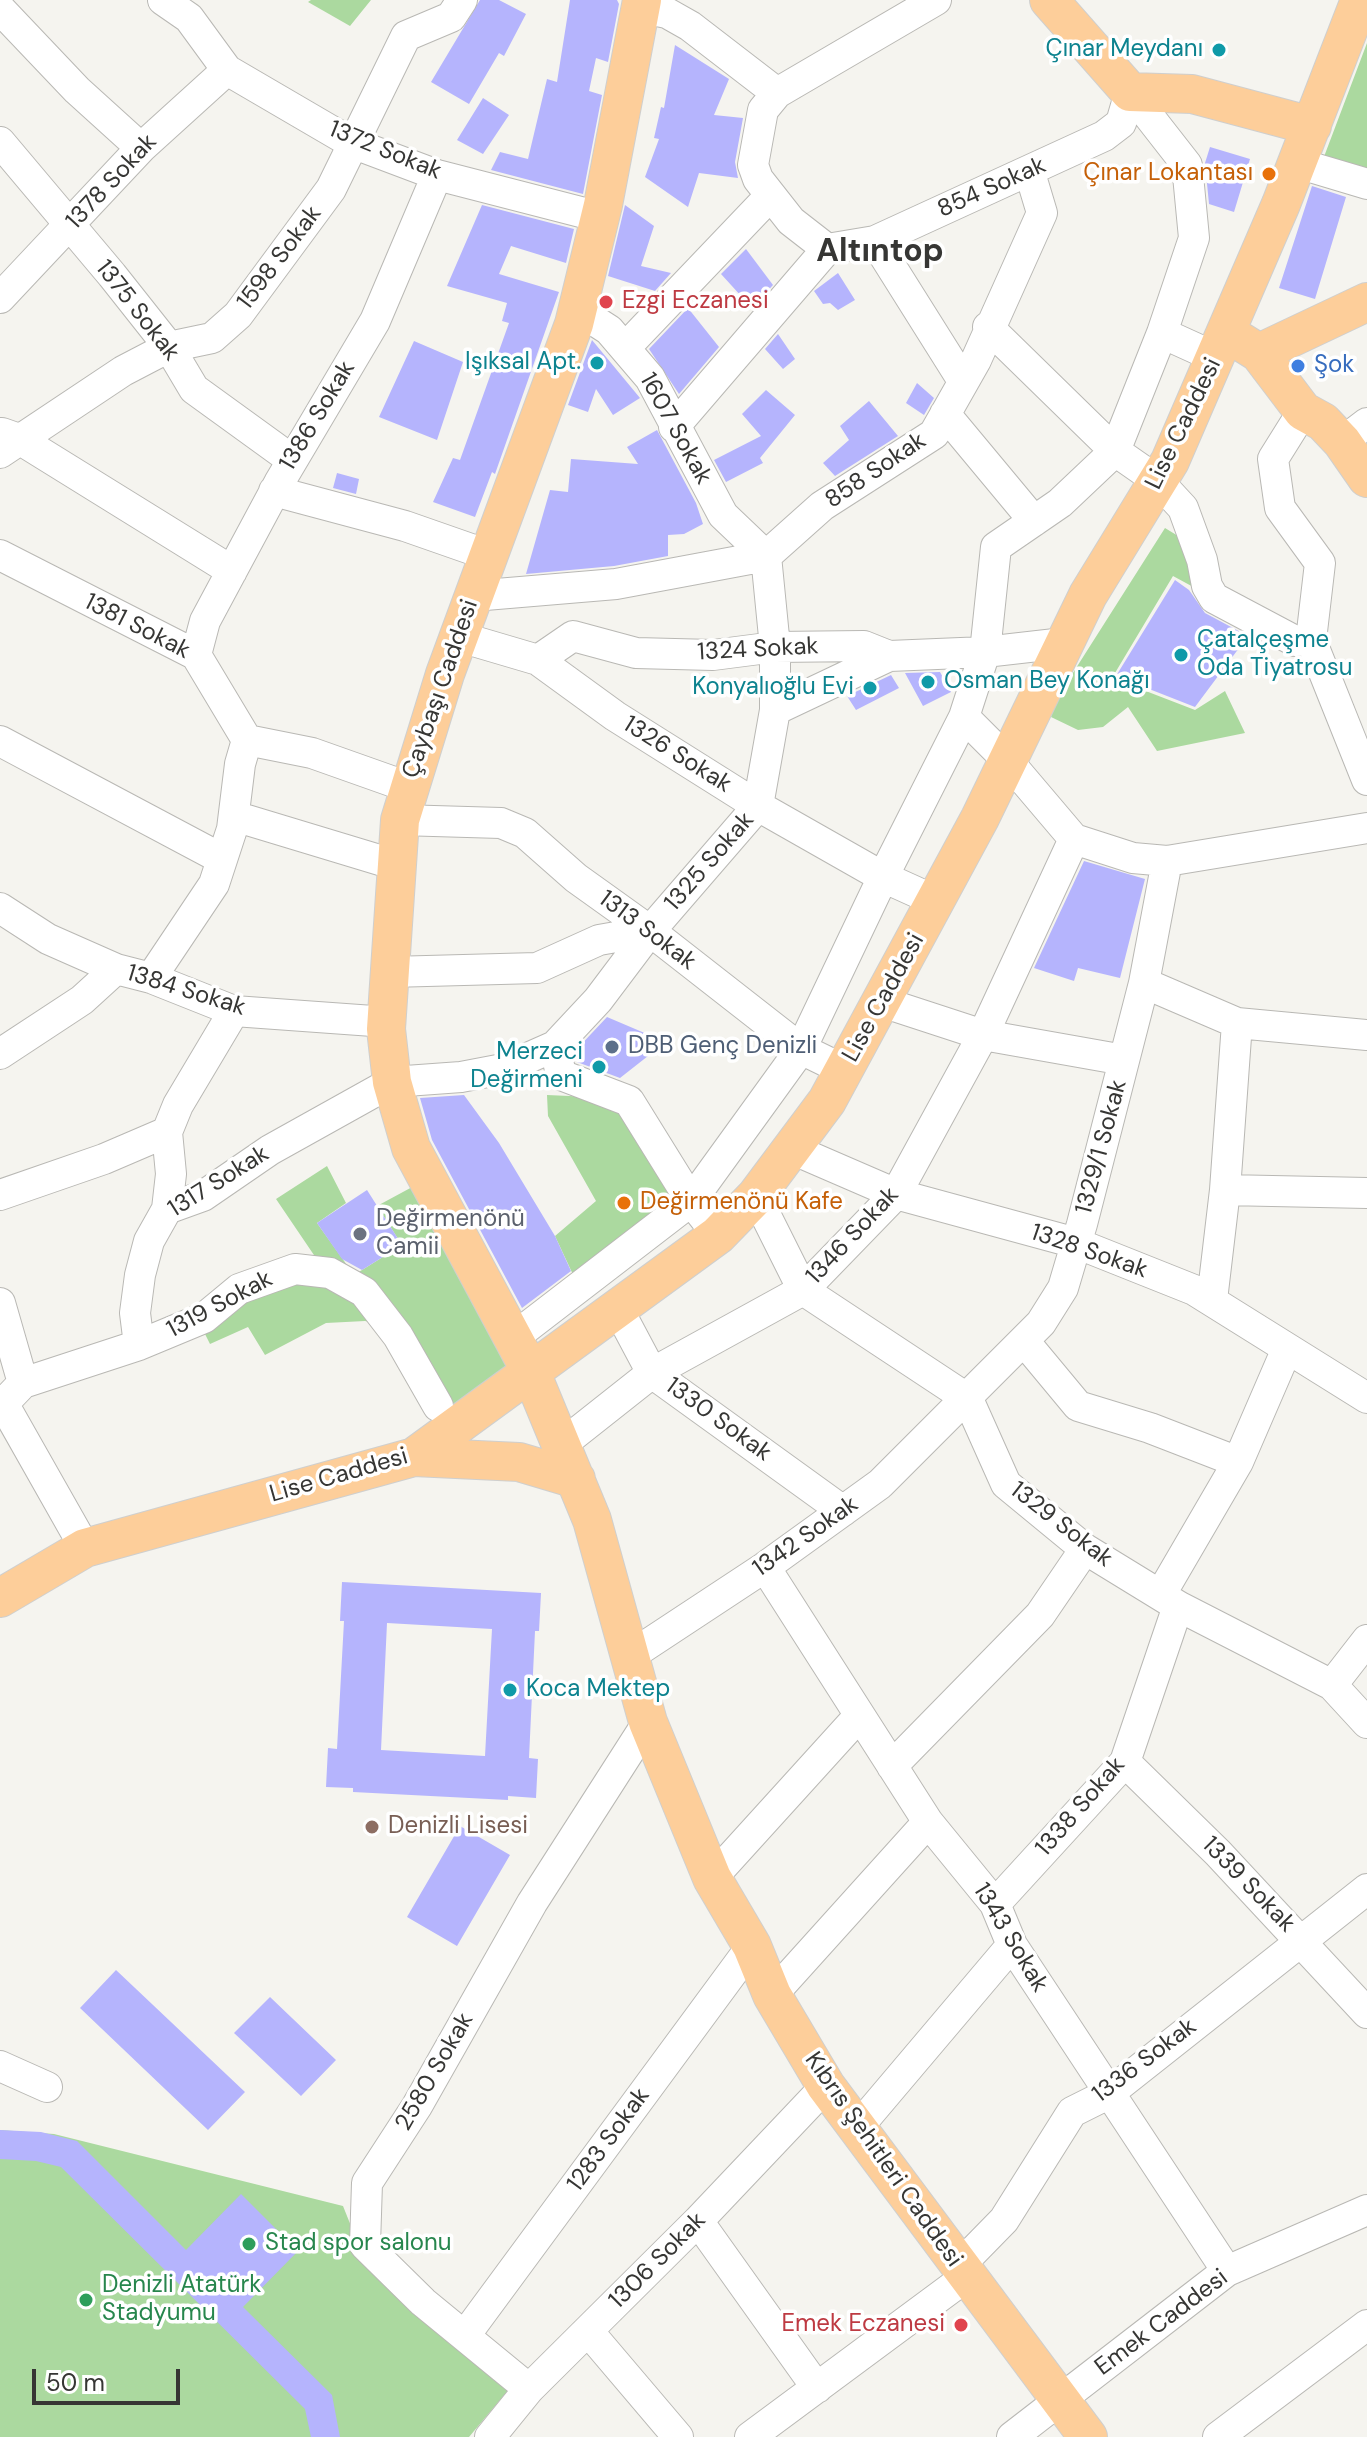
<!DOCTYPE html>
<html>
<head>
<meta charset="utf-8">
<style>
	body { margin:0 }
	#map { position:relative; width:1367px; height:2437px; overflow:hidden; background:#f5f4ef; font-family:"DM Sans",sans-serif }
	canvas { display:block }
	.scale { position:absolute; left:32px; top:2369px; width:148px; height:36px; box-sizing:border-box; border:4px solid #363634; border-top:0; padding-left:10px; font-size:24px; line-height:28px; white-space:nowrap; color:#363634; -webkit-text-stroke:6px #fff; paint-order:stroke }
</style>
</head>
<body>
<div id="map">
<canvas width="1367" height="2437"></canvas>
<div class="scale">50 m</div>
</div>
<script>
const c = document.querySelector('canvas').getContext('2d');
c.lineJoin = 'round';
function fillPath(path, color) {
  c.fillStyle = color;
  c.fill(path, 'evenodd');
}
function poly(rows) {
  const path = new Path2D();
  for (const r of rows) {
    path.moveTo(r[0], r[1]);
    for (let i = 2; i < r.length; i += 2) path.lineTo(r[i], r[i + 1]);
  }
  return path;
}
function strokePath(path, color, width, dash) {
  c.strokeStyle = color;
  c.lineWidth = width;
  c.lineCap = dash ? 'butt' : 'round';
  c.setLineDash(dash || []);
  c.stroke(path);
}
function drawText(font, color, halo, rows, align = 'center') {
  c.font = font + ' "DM Sans",sans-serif';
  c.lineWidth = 7;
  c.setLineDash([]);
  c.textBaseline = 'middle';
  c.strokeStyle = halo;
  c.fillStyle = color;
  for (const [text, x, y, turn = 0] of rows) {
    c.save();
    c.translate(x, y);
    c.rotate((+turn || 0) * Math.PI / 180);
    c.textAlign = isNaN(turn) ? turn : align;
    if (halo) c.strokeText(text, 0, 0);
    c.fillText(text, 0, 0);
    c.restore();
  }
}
fillPath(poly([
	[311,0,371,0,350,26,308,2],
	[1367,43,1367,179,1322,162],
	[1165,528,1196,547,1197,589,1173,576,1112,678,1195,710,1225,691,1245,733,1157,751,1128,707,1103,727,1078,730,1051,717,1057,698],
	[547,1095,614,1098,678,1199,576,1281,555,1236,596,1201,548,1116],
	[327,1166,346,1203,317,1223,354,1275,402,1245,377,1206,427,1179,530,1370,450,1428,390,1326,365,1321,326,1323,265,1355,248,1327,210,1344,202,1328,318,1261,276,1199],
	[0,2130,54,2134,343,2206,357,2241,510,2388,469,2437,0,2437]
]), '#abd99f');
fillPath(poly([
	[480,0,499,0,526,14,504,56,499,53,469,104,431,82],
	[570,0,617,0,619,4,608,62,596,58,589,91,602,95,583,194,491,170,500,152,528,159,547,79,557,82],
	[675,45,729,79,714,115,743,118,735,162,738,178,699,173,688,207,645,177,659,139,654,138,661,107,664,108],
	[483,98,509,115,483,154,457,140],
	[1210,147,1250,159,1234,212,1209,204,1205,163],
	[1312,186,1346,197,1315,299,1279,288],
	[482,205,574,229,566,263,511,246,499,274,559,292,495,474,492,472,475,517,433,502,453,458,460,460,509,323,502,321,507,303,447,286],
	[625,205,654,226,641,266,671,273,655,291,608,276],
	[746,249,773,285,752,308,721,274],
	[838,273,855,300,838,310,830,303,823,304,814,291],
	[688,308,719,347,679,394,649,349],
	[778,334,795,359,783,369,765,349],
	[592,340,640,398,613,415,596,389,588,412,568,405],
	[414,341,463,362,437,440,379,417],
	[917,383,934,398,924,415,906,403],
	[766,390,795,415,760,458,763,463,726,482,714,460,761,436,742,414],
	[869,401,898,436,835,476,823,463,849,440,840,426],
	[657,430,696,503,703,524,684,534,668,535,668,556,614,566,526,574,550,490,568,492,571,459,638,464,627,447],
	[337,473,359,479,356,494,333,488],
	[1175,580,1189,590,1205,613,1248,636,1195,707,1116,676],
	[940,672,951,692,923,706,905,673],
	[891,675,899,688,856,710,847,696],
	[1084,861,1145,879,1120,978,1078,968,1074,981,1034,968],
	[607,1017,654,1037,648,1056,620,1078,577,1062,575,1051],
	[464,1095,499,1143,555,1236,571,1271,522,1308,432,1140,420,1098],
	[367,1190,402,1245,362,1270,342,1259,317,1223],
	[342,1582,541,1593,539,1631,535,1631,529,1758,538,1759,536,1798,508,1796,508,1800,353,1792,353,1788,326,1787,328,1748,337,1749,344,1621,340,1621],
	[387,1623,492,1629,485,1756,381,1750],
	[460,1826,510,1855,457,1946,407,1917],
	[116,1970,245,2092,208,2130,80,2008],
	[270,1997,336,2060,301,2096,234,2033],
	[0,2130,41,2132,77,2141,186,2250,241,2194,298,2251,243,2307,332,2395,340,2437,311,2437,305,2409,61,2167,36,2161,0,2159]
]), '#b5b4fd');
const minor = poly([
	[163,0,189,18,227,70,352,143,437,175,600,217],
	[643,8,667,13,690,26,777,93],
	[2,11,77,90,141,148],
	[0,142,112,275,169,347,194,389,292,460],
	[1297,163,1367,184],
	[875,241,963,381],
	[827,249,791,221,758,179,753,165,763,110,777,93,936,0],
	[827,249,875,241,1104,136,1121,123,1130,92],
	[0,298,141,148,227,70],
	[578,310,609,330,650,378,723,515,766,556],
	[988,327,1115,451,1158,481,1183,508,1202,560,1207,586,1214,598,1295,641,1311,640],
	[1162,333,1217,358],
	[625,348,770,196],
	[1303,411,1273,459,1280,508,1320,563,1311,640,1367,780],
	[945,414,1034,521],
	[674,427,827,249],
	[2,433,19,439,232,571],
	[1342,442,1367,423],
	[0,453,123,371,169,347,212,338,238,315,331,189,406,36,451,17,462,0],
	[274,491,405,526,488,555],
	[0,555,196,655,247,740,312,753,408,787],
	[766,556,822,506,934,434,976,360,1042,213,1030,173],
	[473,596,616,584,766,556],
	[460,637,538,660,615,716,758,806,883,877,936,901],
	[196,655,205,621,279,483,375,321,437,175],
	[538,660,573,636,636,653,713,655,775,647,864,646,889,656,985,652,1064,643],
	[775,710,889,656],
	[964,717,1007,760,1074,839,1133,858,1167,861,1367,828],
	[0,741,222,859],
	[234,816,396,865],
	[400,820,501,823,525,833,576,878,650,931,801,1049,844,1070],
	[0,908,48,939,116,969,151,978,234,1011,387,1022],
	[390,972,537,968,599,940,650,931],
	[151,978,214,884,232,829,240,764,247,740],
	[1144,983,1237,1023,1367,1035],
	[882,1002,983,1035,1124,1060],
	[555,1046,561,1075,629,1101,691,1201,718,1235],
	[0,1054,82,1000,116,969],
	[792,1149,896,1194,1076,1243,1194,1290,1367,1398],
	[1225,1190,1367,1193],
	[0,1195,104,1159,167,1132],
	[756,1196,803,1290,968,1399,1006,1484,1085,1549,1178,1606,1332,1685,1367,1723],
	[167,1209,171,1174,167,1132,178,1105,234,1011],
	[1212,1300,1225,1190,1237,1023],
	[0,1303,23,1383],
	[618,1309,652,1373,843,1511],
	[513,1338,691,1201,801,1049,883,877,964,717,985,652,996,547,1060,503,1115,451,1162,333,1194,238,1187,165,1130,92],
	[1024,1341,1078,1406,1150,1428,1238,1462],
	[139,1345,135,1313,140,1275,149,1241,167,1209,203,1196,270,1150,392,1082,461,1077,503,1069,555,1046,598,1000,650,931,758,806,775,710,775,647,766,556],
	[4,1405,85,1548],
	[0,1407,23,1383,139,1345,204,1318,239,1289,295,1269,330,1273,364,1292,398,1336,438,1406],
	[561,1445,652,1373,803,1290,896,1194,983,1035,1074,839],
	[765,1567,928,1822,995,1904,1012,1945,1227,2271],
	[1161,1594,1238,1462,1286,1351],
	[630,1656,765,1567,880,1484,1041,1323,1063,1288,1082,1224,1144,983,1167,861],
	[1332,1685,1367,1640],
	[1125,1762,1218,1853,1367,2013],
	[892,1766,1040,1615,1085,1549],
	[712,1878,859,1716],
	[995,1904,1125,1762,1178,1606],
	[772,1995,928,1822],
	[0,2066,47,2087],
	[858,2127,1012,1945],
	[698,2221,817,2388],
	[959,2266,1004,2220,1072,2112,1108,2094,1367,1889],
	[588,2331,678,2437],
	[466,2334,752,1946],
	[529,2389,423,2302,365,2245,367,2183,417,2106,532,1903,648,1722],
	[490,2437,529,2389,698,2221,826,2086],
	[750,2437,966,2277],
	[1012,2437,1227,2271,1367,2210],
	[1218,2437,1367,2325]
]);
const major = poly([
	[642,0,603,205,574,324,445,674,400,820,386,1029,392,1082,411,1148,530,1370,592,1520,648,1722,712,1878,752,1946,772,1995,826,2086,1088,2437],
	[1049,0,1130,92,1192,94,1312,126],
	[1227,333,1259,353,1303,411,1323,422,1342,442,1367,478],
	[1259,353,1367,302],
	[414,1457,519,1462,576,1479],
	[0,1598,85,1548,414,1457,718,1235,756,1196,827,1101,980,818,1088,595,1170,461,1281,204,1360,0]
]);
strokePath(minor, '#b9b8b4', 32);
strokePath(major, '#cfcfce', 40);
strokePath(minor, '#fff', 30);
strokePath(major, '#fdce9a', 38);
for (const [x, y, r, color] of [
	[1219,50,8,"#0f9aa8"],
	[1269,174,8,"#e8710a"],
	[606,302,8,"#e0444e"],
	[597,363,8,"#0f9aa8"],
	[1298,366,8,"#3f7fe0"],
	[1181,655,8,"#0f9aa8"],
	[928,682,8,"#0f9aa8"],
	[870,688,8,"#0f9aa8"],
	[612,1047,8,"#5c6f8a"],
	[599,1067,8,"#0f9aa8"],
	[624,1203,8,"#e8710a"],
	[360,1234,8,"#6b7280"],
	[510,1690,8,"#0f9aa8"],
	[372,1827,8,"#8d6e63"],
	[249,2244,8,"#2e9e5b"],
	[86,2300,8,"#2e9e5b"],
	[961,2325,8,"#e0444e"]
]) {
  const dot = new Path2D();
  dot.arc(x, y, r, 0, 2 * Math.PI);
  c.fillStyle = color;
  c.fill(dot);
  strokePath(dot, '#fff', 3);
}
drawText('24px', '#0d838f', '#fff', [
	["Çınar Meydanı",1203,50],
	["Işıksal Apt.",581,363],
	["Çatalçeşme",1197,641,"left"],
	["Oda Tiyatrosu",1197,669,"left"],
	["Osman Bey Konağı",944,682,"left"],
	["Konyalıoğlu Evi",854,688],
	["Merzeci",583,1053],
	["Değirmeni",583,1081],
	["Koca Mektep",526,1690,"left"]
], 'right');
drawText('24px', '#363634', '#fff', [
	["1372 Sokak",385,151,22],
	["1378 Sokak",112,182,-47],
	["854 Sokak",992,188,-24],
	["1598 Sokak",280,258,-53],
	["1375 Sokak",137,311,52],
	["1386 Sokak",318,416,-59],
	["Lise Caddesi",1184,424,-64],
	["1607 Sokak",675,429,61],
	["858 Sokak",876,471,-34],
	["1381 Sokak",137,627,27],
	["1324 Sokak",758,650,-3],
	["Çaybaşı Caddesi",441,689,-71],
	["1326 Sokak",677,755,32],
	["1325 Sokak",710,862,-49],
	["1313 Sokak",647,931,37],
	["1384 Sokak",186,991,17],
	["Lise Caddesi",884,998,-61],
	["1329/1 Sokak",1102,1147,-75],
	["1317 Sokak",219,1182,-32],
	["1346 Sokak",853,1236,-47],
	["1328 Sokak",1089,1252,19],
	["1319 Sokak",220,1305,-28],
	["1330 Sokak",718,1420,36],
	["Lise Caddesi",339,1476,-16],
	["1329 Sokak",1061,1525,38],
	["1342 Sokak",806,1537,-35],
	["1338 Sokak",1081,1807,-49],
	["1339 Sokak",1248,1885,46],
	["1343 Sokak",1010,1938,59],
	["1336 Sokak",1145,2061,-37],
	["2580 Sokak",435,2072,-60],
	["1283 Sokak",609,2140,-54],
	["Kıbrıs Şehitleri Caddesi",883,2160,55],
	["1306 Sokak",658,2261,-45],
	["Emek Caddesi",1162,2323,-37]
]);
drawText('24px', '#c56008', '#fff', [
	["Çınar Lokantası",1253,174],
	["Değirmenönü Kafe",640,1203,"left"]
], 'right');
drawText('24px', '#be3a42', '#fff', [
	["Ezgi Eczanesi",622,302],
	["Emek Eczanesi",945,2325,"right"]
], 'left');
drawText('24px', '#366cbe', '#fff', [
	["Şok",1314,366]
], 'left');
drawText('24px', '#4e5e75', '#fff', [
	["DBB Genç Denizli",628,1047]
], 'left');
drawText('24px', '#5b616d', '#fff', [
	["Değirmenönü",376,1220],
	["Camii",376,1248]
], 'left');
drawText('24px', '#785e54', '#fff', [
	["Denizli Lisesi",388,1827]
], 'left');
drawText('24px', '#27864d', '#fff', [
	["Stad spor salonu",265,2244],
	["Denizli Atatürk",102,2286],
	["Stadyumu",102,2314]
], 'left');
drawText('bold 32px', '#363634', '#fff', [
	["Altıntop",880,253]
]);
</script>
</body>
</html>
